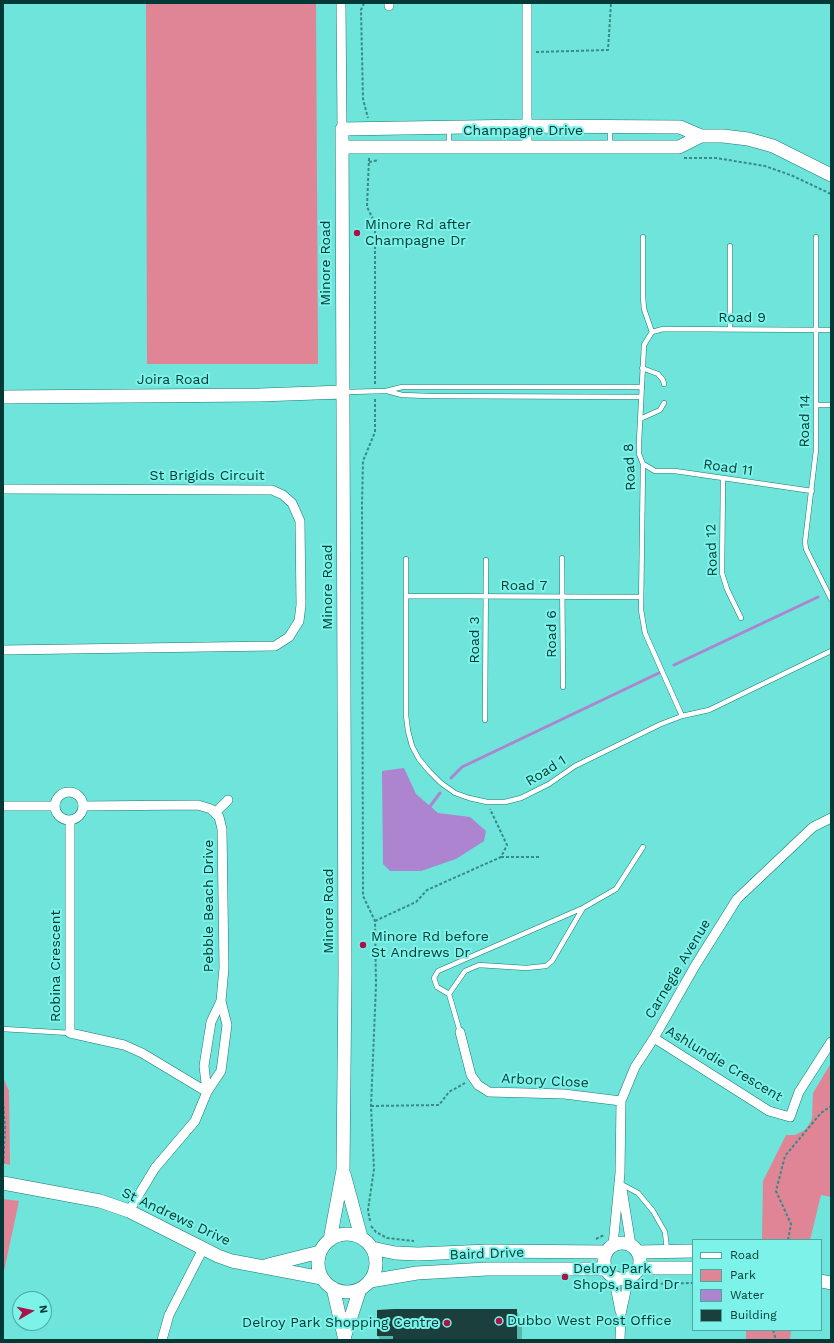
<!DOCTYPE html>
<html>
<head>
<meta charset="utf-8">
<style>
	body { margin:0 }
	#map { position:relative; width:834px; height:1343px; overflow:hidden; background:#6fe4da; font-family:"Work Sans",sans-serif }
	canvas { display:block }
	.frame { position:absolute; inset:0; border:4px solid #003935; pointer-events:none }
	.legend { position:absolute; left:692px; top:1239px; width:130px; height:92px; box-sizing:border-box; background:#7df2e8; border:1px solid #4ba8a0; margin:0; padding:5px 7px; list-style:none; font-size:12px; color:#003935 }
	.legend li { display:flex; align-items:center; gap:8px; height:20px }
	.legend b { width:20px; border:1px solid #4ba8a0 }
	.north { position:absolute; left:12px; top:1291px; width:40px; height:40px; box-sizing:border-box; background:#7df2e8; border:1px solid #4ba8a0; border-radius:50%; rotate:81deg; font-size:11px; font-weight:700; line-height:16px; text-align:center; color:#003935 }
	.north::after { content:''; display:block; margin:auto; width:14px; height:18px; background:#a81449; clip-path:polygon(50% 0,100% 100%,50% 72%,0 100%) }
</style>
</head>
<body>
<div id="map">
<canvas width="834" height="1343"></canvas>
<div class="frame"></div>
<ul class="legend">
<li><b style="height:5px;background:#fff"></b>Road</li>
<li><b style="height:11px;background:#e08596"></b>Park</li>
<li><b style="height:11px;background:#ac84cf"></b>Water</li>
<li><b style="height:11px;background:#1a3f3c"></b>Building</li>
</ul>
<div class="north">N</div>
</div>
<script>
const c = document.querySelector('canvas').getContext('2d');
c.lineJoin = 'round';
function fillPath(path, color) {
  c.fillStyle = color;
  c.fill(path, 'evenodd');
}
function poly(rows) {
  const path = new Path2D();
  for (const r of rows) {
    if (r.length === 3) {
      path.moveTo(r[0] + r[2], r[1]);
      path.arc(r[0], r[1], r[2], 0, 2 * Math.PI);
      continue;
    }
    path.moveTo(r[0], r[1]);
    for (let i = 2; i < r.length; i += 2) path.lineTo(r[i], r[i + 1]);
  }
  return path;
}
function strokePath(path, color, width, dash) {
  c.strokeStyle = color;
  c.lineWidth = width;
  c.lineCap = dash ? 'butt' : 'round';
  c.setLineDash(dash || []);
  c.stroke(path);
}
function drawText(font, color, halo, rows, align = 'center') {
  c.font = font + ' "Work Sans",sans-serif';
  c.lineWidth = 4;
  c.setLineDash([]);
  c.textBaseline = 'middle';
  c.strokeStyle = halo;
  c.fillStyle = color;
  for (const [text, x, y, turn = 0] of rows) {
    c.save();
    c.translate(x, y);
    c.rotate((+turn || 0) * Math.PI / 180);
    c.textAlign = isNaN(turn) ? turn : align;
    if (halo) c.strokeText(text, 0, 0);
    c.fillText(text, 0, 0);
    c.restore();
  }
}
fillPath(poly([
	[146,3,316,3,318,364,147,364],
	[831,1063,831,1197,821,1195,810,1240,762,1240,763,1181,786,1135,795,1135,805,1130,810,1123,812,1118,813,1093],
	[3,1077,9,1091,10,1165,3,1163],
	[3,1199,19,1201,3,1276],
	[746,1330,791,1330,790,1340,746,1340]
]), '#e08596');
fillPath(poly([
	[404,768,416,794,438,813,470,817,486,831,484,841,456,859,421,871,390,871,383,864,382,771]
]), '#ac84cf');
fillPath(poly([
	[516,1310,522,1320,522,1340,380,1340,378,1336]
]), '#0003');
strokePath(poly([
	[674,665,818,597],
	[451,778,462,767,661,672],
	[428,809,440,793]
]), '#ac84cf', 3);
fillPath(poly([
	[394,1309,517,1309,517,1340,393,1340,393,1336,377,1336,377,1310]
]), '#1a3f3c');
const lane = poly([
	[449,129,449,145],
	[610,145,610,128],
	[643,237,643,297,644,309,652,332],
	[816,237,816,450,805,542,806,549,831,599],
	[730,246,730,329],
	[642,368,658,374,663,380,664,384],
	[387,391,402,395,429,396,641,397],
	[345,392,386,391,402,387,641,387],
	[817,405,831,405],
	[640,419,660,410,664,403],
	[643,464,655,471,675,471,812,491],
	[723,478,722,573,727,589,741,618],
	[562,558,563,687],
	[406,559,406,715,408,731,412,746,419,759,429,771,441,783,455,793,469,798,487,802,505,802,521,798,549,784,575,766,661,724,682,716,709,710,831,651],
	[407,596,640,597],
	[682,716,645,633,641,610,643,464,639,454,639,442,644,345,652,332,663,329,831,330],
	[485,720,486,560],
	[449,994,465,971,479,965,526,968,546,966,552,961,583,908],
	[3,1029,70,1033],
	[460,1032,449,994,437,987,434,978,438,971,583,908,616,889,643,847],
	[621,1184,638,1193,653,1211,665,1232,667,1250]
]);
const street = poly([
	[341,3,342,129],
	[389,3,389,6],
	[527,147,527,3],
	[3,489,272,490,283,495,292,503,300,521,301,605,299,621,289,637,275,646,3,650],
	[69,806,14],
	[3,806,55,806],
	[83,806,198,805,211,809,219,817,222,829,224,968,221,1001,211,1022,204,1066,207,1092],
	[216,812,228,800],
	[70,820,70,1033,124,1045,142,1053,207,1092],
	[460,1032,471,1075,478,1085,489,1092,564,1094,621,1101],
	[654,1038,769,1111,790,1117,799,1092,831,1042],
	[622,1189,631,1245],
	[129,1211,155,1168,195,1121,207,1092,221,1071,227,1025,221,1001],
	[613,1245,620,1173,621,1101,635,1067,654,1038,695,966,737,899,813,827,831,818],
	[613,1276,620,1311],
	[162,1340,169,1315,203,1249],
	[620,1340,621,1314,629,1277]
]);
const secondary = poly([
	[342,147,679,147,701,136],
	[3,397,260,395,343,392],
	[344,1174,361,1237],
	[3,1183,100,1201,129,1211,218,1256,232,1261,322,1278],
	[347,1263,29],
	[330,1240,343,1170,345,973,342,129,527,126,680,127,701,136,723,136,748,139,773,146,831,175],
	[622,1261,18],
	[372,1248,395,1253,418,1254,488,1251,606,1252],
	[638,1252,693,1251],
	[268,1265,320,1252],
	[638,1268,693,1268],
	[370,1281,417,1273,487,1269,606,1269],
	[821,1281,831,1283],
	[333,1288,345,1340],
	[345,1335,360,1289]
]);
strokePath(lane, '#167a74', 5.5);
strokePath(street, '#167a74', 10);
strokePath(secondary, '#167a74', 14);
strokePath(poly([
	[364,3,361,10,363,99,368,118],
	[536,52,608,50,611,3],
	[369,158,367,207,375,223,375,385],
	[684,158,716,158,765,166,793,176,831,194],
	[369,162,379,160],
	[501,857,540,857],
	[375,921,416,902,427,890,501,857,507,845,490,809],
	[3,1101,5,1128,3,1170],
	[371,1106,439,1105,449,1092,465,1083],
	[370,1221,368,1210,374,1169,371,1106,376,985,375,921,363,896,362,504,363,461,375,432,375,398],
	[371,1226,376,1232,387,1238,414,1241],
	[596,1239,604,1235],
	[788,1240,791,1224,776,1191,785,1156,821,1113,831,1106],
	[592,1281,606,1289],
	[637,1288,643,1284,693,1283],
	[773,1330,776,1340]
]), '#368c85', 2, [3, 2]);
strokePath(lane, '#fff', 4.5);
strokePath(street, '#fff', 9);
strokePath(secondary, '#fff', 13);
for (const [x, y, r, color] of [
	[357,233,4,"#a81449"],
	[363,945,4,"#a81449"],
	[565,1277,4,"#a81449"],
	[499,1321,4,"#a81449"],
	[447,1323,4,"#a81449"]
]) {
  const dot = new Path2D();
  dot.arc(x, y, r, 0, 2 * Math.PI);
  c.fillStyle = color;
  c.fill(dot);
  strokePath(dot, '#7df2e8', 1.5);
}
drawText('14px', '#003935', '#7df2e8', [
	["Champagne Drive",523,131],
	["Minore Road",326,263,-90],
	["Road 9",742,318],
	["Joira Road",173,380],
	["Road 14",805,421,-89],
	["Road 8",630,467,-93],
	["Road 11",728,468,8],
	["St Brigids Circuit",207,476],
	["Road 12",712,550,-92],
	["Road 7",524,586],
	["Minore Road",328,587,-90],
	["Road 6",552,634,-90],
	["Road 3",475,640,-90],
	["Road 1",546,771,-32],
	["Pebble Beach Drive",209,906,-90],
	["Minore Road",329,911,-90],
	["Robina Crescent",56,966,-90],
	["Carnegie Avenue",678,969,-59],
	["Ashlundie Crescent",724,1064,31],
	["Arbory Close",545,1081,3],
	["St Andrews Drive",176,1217,25],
	["Baird Drive",487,1254,-2]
]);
drawText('14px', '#003935', '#7df2e8', [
	["Minore Rd after",365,225],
	["Champagne Dr",365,241],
	["Minore Rd before",371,937],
	["St Andrews Dr",371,953],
	["Delroy Park",573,1269],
	["Shops, Baird Dr",573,1285],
	["Dubbo West Post Office",507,1321],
	["Delroy Park Shopping Centre",439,1323,"right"]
], 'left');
</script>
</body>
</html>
